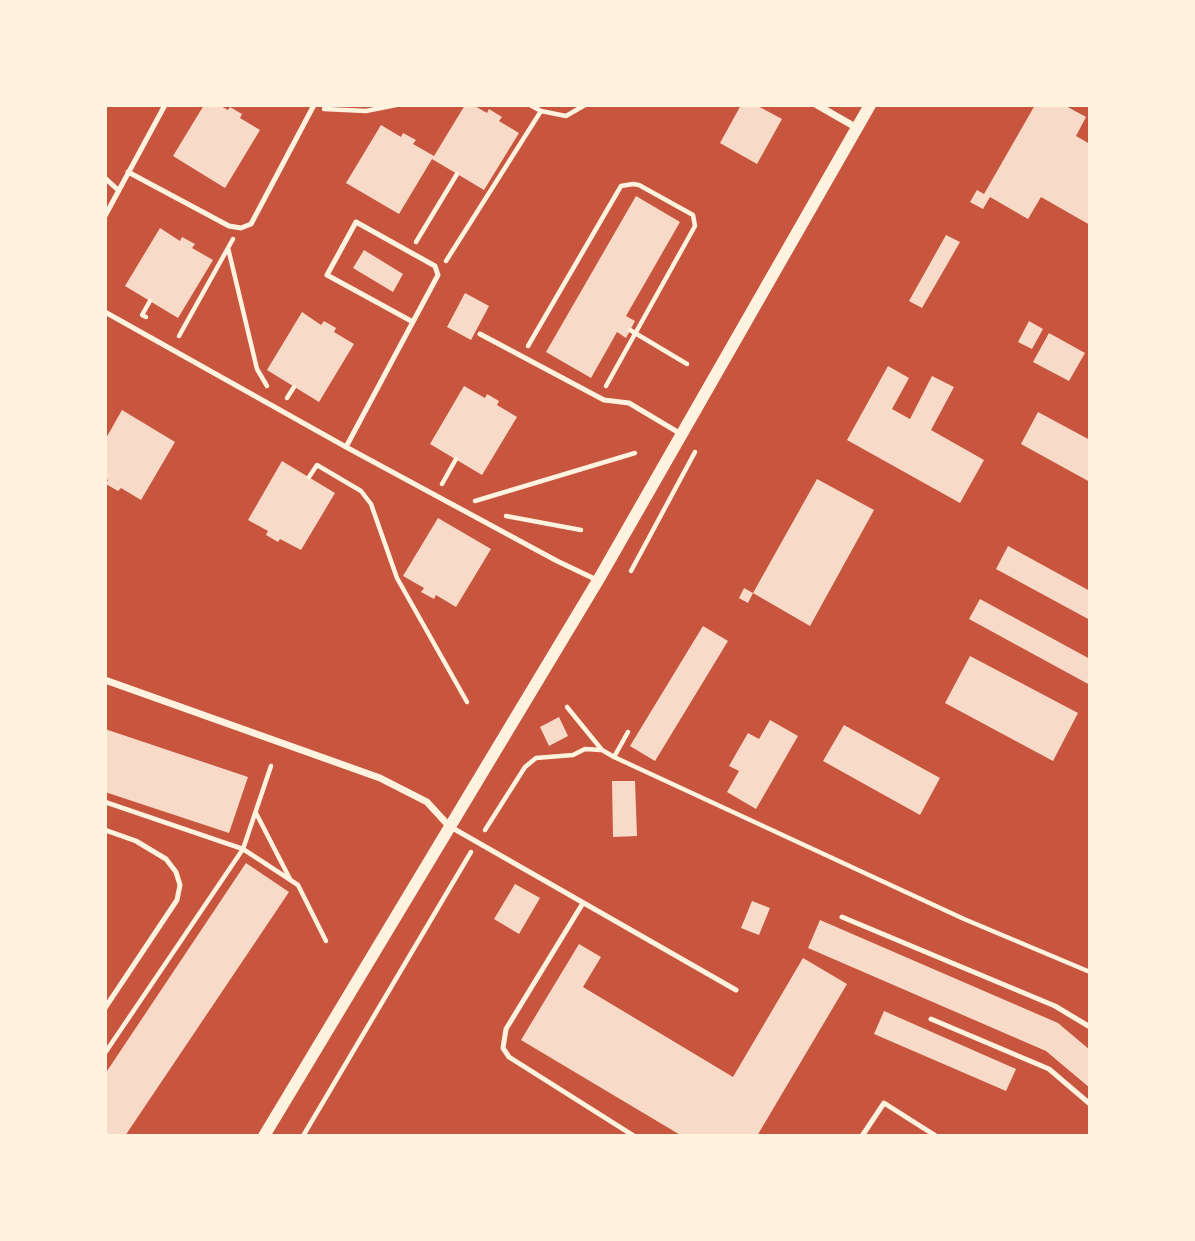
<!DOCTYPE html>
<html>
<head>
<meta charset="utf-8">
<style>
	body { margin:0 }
	#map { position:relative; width:1195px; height:1241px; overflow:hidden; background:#c8553d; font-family:"Golos Text",sans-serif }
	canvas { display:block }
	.frame { position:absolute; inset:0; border:107px solid #fff3e0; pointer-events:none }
</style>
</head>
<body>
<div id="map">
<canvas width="1195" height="1241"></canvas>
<div class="frame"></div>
</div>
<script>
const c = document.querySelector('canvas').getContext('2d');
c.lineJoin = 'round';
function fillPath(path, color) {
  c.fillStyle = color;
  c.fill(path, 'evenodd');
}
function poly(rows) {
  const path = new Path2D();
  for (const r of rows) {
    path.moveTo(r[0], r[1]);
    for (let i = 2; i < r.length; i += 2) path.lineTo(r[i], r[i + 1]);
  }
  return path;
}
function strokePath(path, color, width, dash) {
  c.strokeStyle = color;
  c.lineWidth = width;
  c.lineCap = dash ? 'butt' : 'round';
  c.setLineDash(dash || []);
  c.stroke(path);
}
fillPath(poly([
	[204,105,219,105,228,110,230,107,242,114,240,118,260,130,225,188,173,156],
	[465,105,473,105,487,113,489,109,502,117,499,121,519,133,484,190,432,159,399,214,346,183,381,125,401,137,403,133,416,140,413,144,434,156],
	[741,105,756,105,782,119,757,164,720,143],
	[1035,105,1064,105,1086,117,1076,136,1090,144,1090,225,1041,197,1028,219,990,197,983,209,970,202,977,190,984,194],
	[636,196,680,222,626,316,635,321,626,338,617,332,591,378,546,352],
	[160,228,180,241,182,237,195,244,192,248,213,260,178,318,125,286],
	[946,235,960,242,922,308,909,301],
	[364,250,403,274,393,292,353,268],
	[465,293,489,306,471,340,447,327],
	[302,312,321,325,324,321,336,328,334,332,354,344,319,402,267,370],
	[1029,321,1043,329,1032,349,1018,342],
	[1049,333,1085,353,1069,381,1033,362],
	[888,366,909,378,892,409,910,419,932,376,954,387,931,430,984,460,960,503,847,440],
	[464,386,485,398,487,394,499,401,497,405,517,417,482,475,430,444],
	[122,410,175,442,141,500,121,488,118,491,106,484,108,480,105,478,105,440],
	[1038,412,1090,440,1090,482,1021,444],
	[282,461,335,493,301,550,280,539,278,542,266,535,268,531,248,520],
	[817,479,874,510,810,626,753,593,748,603,739,598,744,588,753,593],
	[438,518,491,549,456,607,436,595,434,599,421,592,424,588,403,576],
	[1008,546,1090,591,1090,620,996,569],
	[980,599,1090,659,1090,685,969,619],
	[703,626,728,641,655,761,630,746],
	[970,656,1078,713,1053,761,945,703],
	[559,717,568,736,549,746,540,727],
	[770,720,798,736,756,809,727,792,739,771,729,766,748,733,759,739],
	[844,725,940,778,920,815,823,761],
	[105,729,248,777,229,833,105,792],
	[612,781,635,781,637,836,613,837],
	[246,863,289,892,125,1136,105,1136,105,1074],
	[515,884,540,898,519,934,494,919],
	[752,901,770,908,759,935,741,928],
	[820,920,1058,1023,1090,1050,1090,1088,1046,1051,808,948],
	[579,944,601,957,583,987,733,1077,803,958,847,984,757,1136,682,1136,521,1040],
	[884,1011,1016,1069,1006,1091,874,1034]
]), '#f7dbc8');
strokePath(poly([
	[530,105,541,111,566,116,585,105],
	[324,109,366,111,396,105],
	[416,242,457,174],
	[228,248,257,369,267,386],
	[446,261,541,111],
	[146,317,142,315,150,301],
	[630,330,687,364],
	[179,336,233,239],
	[528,346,621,186,633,184,639,185,693,215,695,226,606,386],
	[287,398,294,387],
	[309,477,317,465,361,491,371,504,397,578,467,702],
	[442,484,456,459],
	[475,501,635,453],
	[506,516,581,530],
	[631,571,695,452],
	[567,707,602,750,614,757,964,919,1090,972],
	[614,757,628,732],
	[105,802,243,849,298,885,326,941],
	[256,813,290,879],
	[485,830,525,767,536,758,573,755,585,749,601,750],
	[105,1053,243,849,271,766],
	[303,1136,471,852]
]), '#fff3e0', 4.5);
strokePath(poly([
	[128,172,229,226,241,228,251,224,314,105],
	[105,178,118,190],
	[105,216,165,105],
	[105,312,346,447,557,561,597,580],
	[480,334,604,400,629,403,681,434],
	[346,447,438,275,435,266,356,222,327,275,413,322],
	[449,826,736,990],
	[105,830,136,841,166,859,176,872,180,885,177,900,105,1008],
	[583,903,506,1029,503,1048,509,1057,634,1136],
	[842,917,1055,1006,1090,1027],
	[931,1019,1049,1069,1090,1104],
	[862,1136,884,1103,936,1136]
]), '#fff3e0', 5);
strokePath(poly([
	[817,105,857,128],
	[105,680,380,778,427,802,449,826]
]), '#fff3e0', 7);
strokePath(poly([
	[264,1136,600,577,870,105]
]), '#fff3e0', 12);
</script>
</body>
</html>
